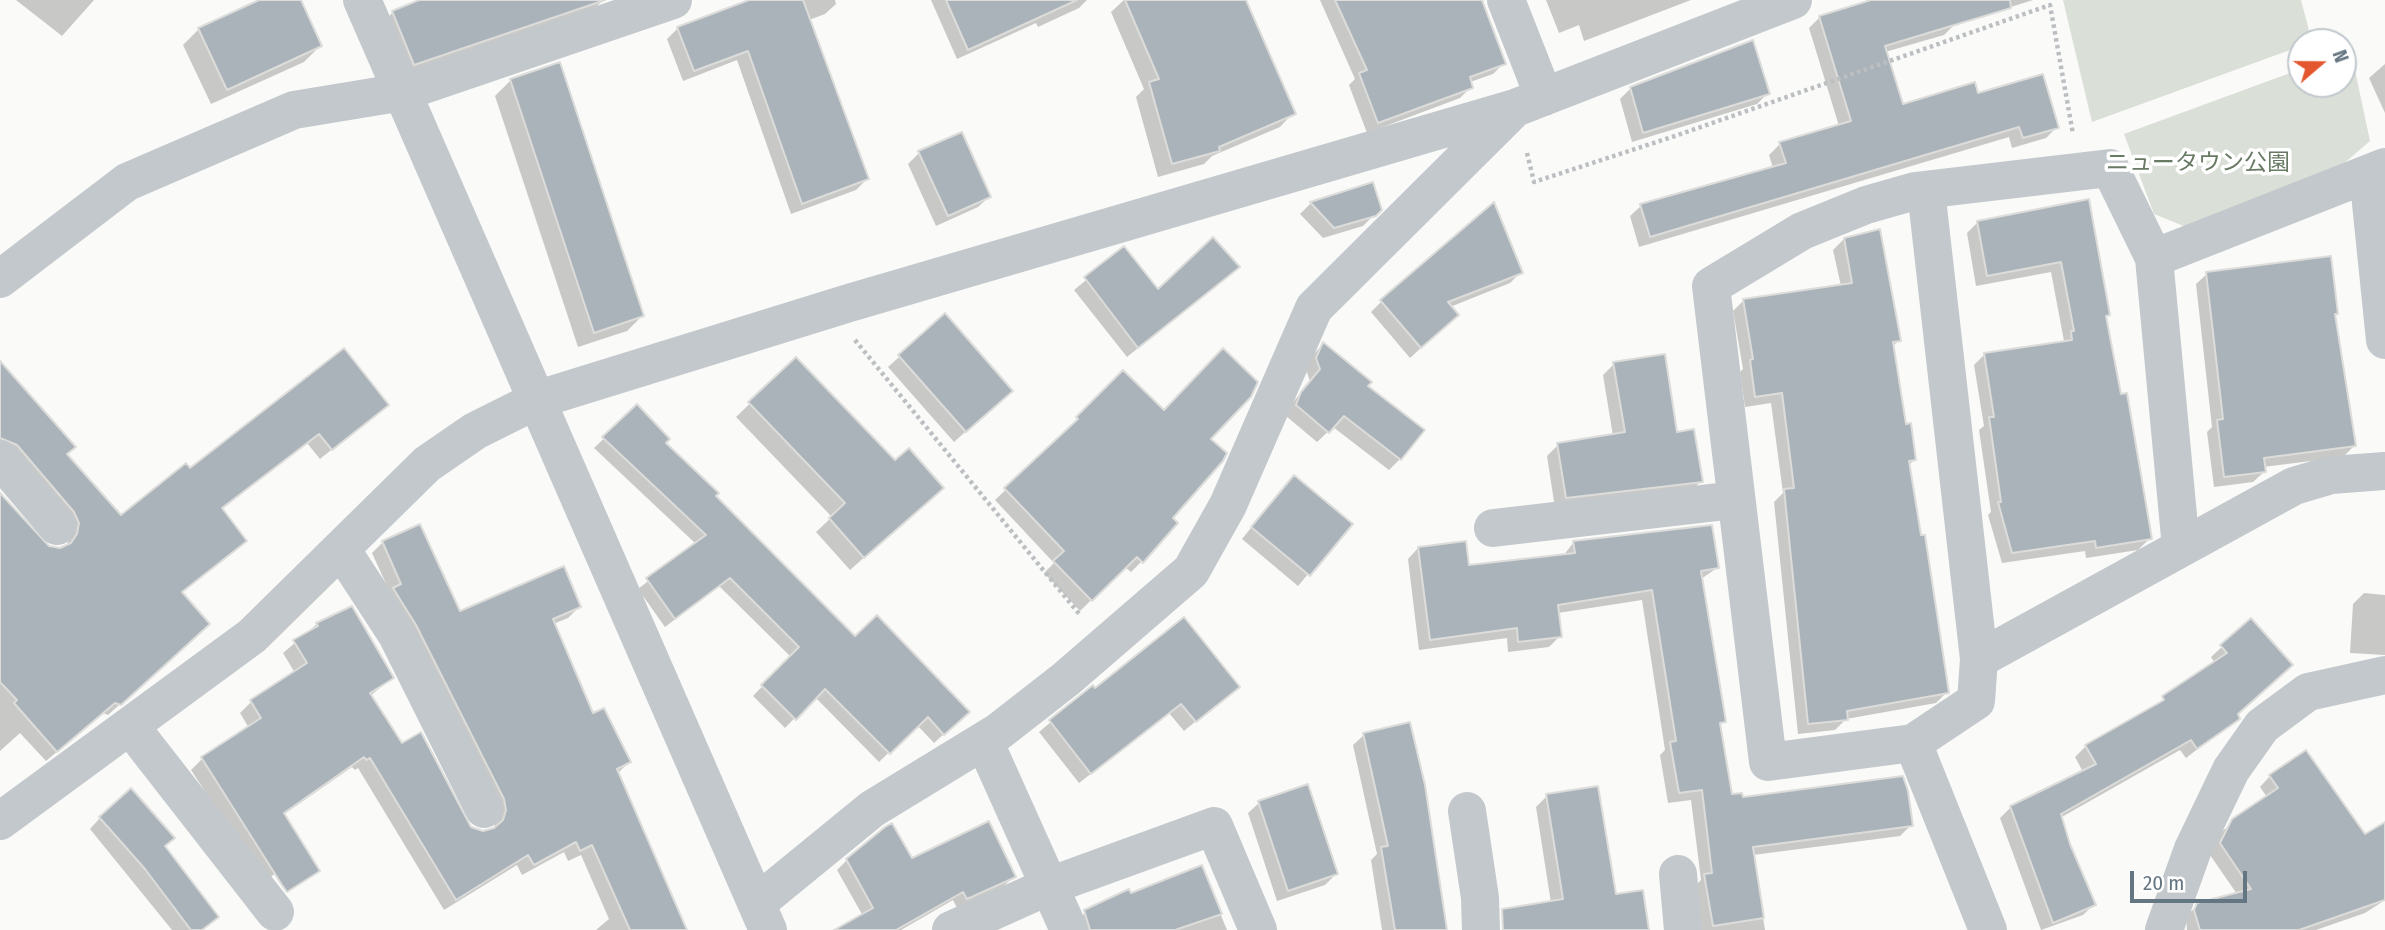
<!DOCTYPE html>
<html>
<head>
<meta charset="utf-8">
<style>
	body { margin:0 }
	#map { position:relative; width:2385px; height:930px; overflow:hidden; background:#fafaf8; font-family:"Fira Sans Condensed",sans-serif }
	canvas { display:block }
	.north { position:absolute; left:2287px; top:28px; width:70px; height:70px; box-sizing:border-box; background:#fff; border:2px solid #c1c8cd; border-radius:50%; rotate:70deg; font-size:19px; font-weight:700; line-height:28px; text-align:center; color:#657683 }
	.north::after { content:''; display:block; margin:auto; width:24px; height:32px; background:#e4572e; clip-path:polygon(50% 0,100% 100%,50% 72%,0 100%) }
	.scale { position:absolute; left:2130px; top:871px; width:117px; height:32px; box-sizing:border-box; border:4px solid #657683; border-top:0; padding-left:9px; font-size:21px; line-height:24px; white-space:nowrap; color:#657683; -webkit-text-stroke:5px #fff; paint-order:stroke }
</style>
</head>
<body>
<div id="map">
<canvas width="2385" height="930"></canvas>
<div class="north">N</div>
<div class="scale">20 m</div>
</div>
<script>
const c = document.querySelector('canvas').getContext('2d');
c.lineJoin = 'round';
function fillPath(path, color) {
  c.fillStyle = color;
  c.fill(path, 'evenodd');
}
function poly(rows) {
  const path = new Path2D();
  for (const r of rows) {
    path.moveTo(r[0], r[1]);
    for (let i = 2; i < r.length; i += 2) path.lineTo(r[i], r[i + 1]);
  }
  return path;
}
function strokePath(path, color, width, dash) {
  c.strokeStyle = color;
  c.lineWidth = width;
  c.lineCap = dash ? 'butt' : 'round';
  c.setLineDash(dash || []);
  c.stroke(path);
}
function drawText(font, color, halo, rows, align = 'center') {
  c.font = font + ' "Fira Sans Condensed","Noto Sans JP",sans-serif';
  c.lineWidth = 7;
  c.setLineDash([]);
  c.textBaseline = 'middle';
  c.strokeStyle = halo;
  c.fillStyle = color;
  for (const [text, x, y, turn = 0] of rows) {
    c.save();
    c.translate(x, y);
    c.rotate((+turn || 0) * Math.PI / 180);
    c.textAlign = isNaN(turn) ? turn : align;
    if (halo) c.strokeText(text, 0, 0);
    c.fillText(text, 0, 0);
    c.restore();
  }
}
fillPath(poly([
	[2063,0,2301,0,2312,42,2301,42,2301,46,2092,122],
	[2343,61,2353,61,2370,141,2341,166,2186,227,2154,214,2124,134,2301,69,2301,84,2343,84]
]), '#dadfd7');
fillPath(poly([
	[16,0,94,0,62,36],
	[263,0,299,0,320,46,304,62,211,104,183,45,199,29],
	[424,0,603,0,590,13,401,77,380,25,393,12],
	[747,0,835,0,836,4,825,14,809,20,867,179,856,190,791,214,737,60,683,81,667,39,678,28,748,2],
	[931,0,1087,0,1079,8,1038,27,1036,23,957,59],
	[1124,0,1244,0,1293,113,1280,127,1212,156,1204,164,1158,177,1136,97,1144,89,1111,12],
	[1320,0,1480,0,1504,63,1493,74,1470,82,1471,87,1460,98,1367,133,1349,85,1355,79],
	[1546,0,1691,0,1584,41,1579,25,1559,33],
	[1878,0,2033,0,1954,25,1944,35,1885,52,1902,106,1977,95,2057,127,2046,138,2012,148,2009,137,1639,247,1630,216,1641,206,1773,168,1769,155,1780,144,1839,126,1809,28,1820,17],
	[2385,64,2385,113,2369,78],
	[511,80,642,316,627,331,578,347,495,96],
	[1631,88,1768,93,1757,104,1632,142,1620,99],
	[919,153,989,197,978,207,936,226,908,164],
	[1372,184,1380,209,1363,226,1323,238,1300,214,1311,203],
	[2088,201,2108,314,2105,318,2149,539,2138,550,2086,558,2085,551,2002,563,1988,515,1991,512,1979,430,1984,426,1974,365,1985,354,2064,341,2051,272,1976,286,1967,233,1978,222],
	[1844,239,1899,340,1892,347,1905,426,1915,459,1908,466,1947,692,1936,703,1846,719,1835,730,1798,734,1774,502,1783,493,1771,403,1745,407,1740,372,1743,369,1733,311,1744,300,1841,286,1833,250],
	[1124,249,1158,291,1238,267,1127,357,1074,290],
	[1521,272,1510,283,1450,307,1446,325,1410,358,1371,312,1381,302],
	[2207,274,2333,316,2354,446,2343,457,2263,467,2264,472,2253,482,2214,487,2207,432,2212,427,2196,284],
	[945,316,1000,401,954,442,888,367],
	[1323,344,1366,387,1400,459,1389,470,1333,427,1317,442,1286,416,1291,405,1310,381,1306,370,1313,355],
	[796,359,928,501,850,570,816,532,832,517,736,417],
	[0,363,65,455,121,518,190,471,387,405,320,459,307,443,221,510,180,593,197,635,108,715,103,713,46,761,20,733,0,751,0,495,48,548,61,549,67,546,69,534,0,451],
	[1614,364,1676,434,1701,481,1690,492,1555,508,1547,456,1558,445,1613,436,1603,375],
	[1123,372,1164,412,1209,439,1170,518,1142,561,1131,572,1125,567,1080,611,1044,573,1054,563,995,500,1068,431],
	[637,407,664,443,713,496,855,638,958,721,934,743,917,725,879,762,815,697,785,728,753,696,791,657,719,586,665,627,638,589,696,544,594,448],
	[1283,488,1350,524,1298,586,1242,539],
	[383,542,459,613,579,607,568,618,553,624,592,715,629,762,617,774,685,930,596,930,609,919,581,855,568,861,564,852,522,875,517,865,444,910,358,768,355,770,352,767,283,815,293,860,264,882,191,770,202,759,249,728,240,713,251,702,295,673,283,653,317,624,392,678,370,696,402,746,470,828,483,833,493,830,495,824,372,553],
	[1574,542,1717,568,1701,579,1724,721,1719,726,1730,796,1911,825,1900,836,1753,855,1765,930,1702,930,1694,887,1701,880,1691,800,1668,803,1660,755,1665,750,1642,600,1558,613,1560,636,1549,647,1508,652,1507,638,1419,650,1408,559,1418,548,1468,567,1563,556],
	[2364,593,2385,595,2385,655,2350,653,2353,604],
	[2250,621,2238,718,2186,758,2180,750,2060,818,2068,845,2094,904,2083,915,2041,930,2000,818,2011,807,2083,772,2075,757,2086,746,2153,708,2215,663,2211,657],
	[1092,687,1095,691,1237,687,1184,731,1169,713,1079,783,1039,732],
	[1364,735,1446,930,1382,930,1371,860,1377,854,1353,745],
	[2270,776,2364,837,2385,824,2385,900,2365,913,2316,930,2187,930,2186,916,2198,905,2237,894,2210,855,2221,832,2267,797,2260,787],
	[1547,796,1614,896,1648,930,1510,930,1551,903,1536,807],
	[1259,803,1336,874,1325,885,1277,901,1248,813],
	[100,818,163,847,216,917,202,930,172,930,90,829],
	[847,860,911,860,1014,876,1004,886,957,908,953,900,901,930,856,930,863,916,837,870],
	[1201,867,1227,930,1081,930,1077,921,1088,910]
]), '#0003');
const building = poly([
	[259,0,301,0,322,46,227,90,198,28,259,0],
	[419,0,605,0,414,65,392,11,419,0],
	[749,0,803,0,869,179,802,204,748,51,694,71,677,27,749,0],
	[946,0,1077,0,968,50,946,0],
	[1125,0,1246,0,1296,114,1219,147,1220,151,1172,164,1149,82,1159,79,1125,0],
	[1335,0,1482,0,1506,64,1470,77,1473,88,1378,123,1359,73,1367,70,1335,0],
	[1871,0,2010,0,2011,8,1885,46,1903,104,1975,82,1978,93,2043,74,2059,128,2023,138,2019,127,1650,237,1640,204,1786,163,1779,142,1851,121,1819,16,1871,0],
	[1753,40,1770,94,1643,133,1630,87,1753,40],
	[560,62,644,316,594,333,510,79,560,62],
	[962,132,991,197,948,216,918,151,962,132],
	[1373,182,1382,210,1376,216,1334,228,1310,202,1373,182],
	[2089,199,2110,315,2106,316,2121,394,2127,393,2152,539,2096,548,2095,541,2012,553,1998,502,2001,502,1989,417,1994,417,1984,353,2072,340,2071,331,2074,331,2061,262,1987,276,1977,221,2089,199],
	[1494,202,1523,273,1448,302,1459,315,1421,348,1380,300,1494,202],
	[1880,229,1901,341,1893,342,1906,424,1911,423,1916,460,1909,461,1921,535,1925,535,1949,693,1847,711,1848,720,1808,724,1784,489,1794,488,1782,393,1755,397,1750,360,1753,359,1743,299,1852,283,1844,238,1880,229],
	[1213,237,1240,267,1138,348,1084,277,1124,246,1158,289,1213,237],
	[2331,256,2338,314,2335,314,2356,446,2264,458,2266,472,2224,477,2217,420,2223,419,2206,272,2331,256],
	[945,313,1013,391,966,432,898,355,945,313],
	[1323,342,1372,382,1368,386,1425,430,1401,460,1344,416,1329,433,1296,405,1301,392,1320,369,1316,358,1323,342],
	[344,348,389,405,332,450,319,434,222,508,247,541,182,592,210,624,121,705,115,703,57,752,14,703,17,700,0,682,0,493,49,546,60,548,71,543,77,534,79,523,74,512,17,445,0,438,0,361,76,447,67,454,121,515,186,463,190,468,344,348],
	[1223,348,1258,382,1251,397,1211,439,1227,453,1223,461,1173,518,1178,523,1143,563,1137,557,1092,601,1053,561,1064,551,1004,488,1078,419,1076,417,1123,370,1164,410,1223,348],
	[1665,354,1677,432,1694,429,1703,482,1566,498,1557,443,1625,432,1613,362,1665,354],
	[796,357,895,460,909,448,944,488,864,558,829,518,845,503,748,402,796,357],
	[637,404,670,439,666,443,719,493,716,496,855,636,877,615,970,712,944,735,928,717,890,754,825,689,796,720,761,685,799,647,730,578,675,619,646,578,706,535,602,437,637,404],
	[1294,475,1353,524,1310,576,1251,527,1294,475],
	[420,524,460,611,564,566,581,607,553,619,593,713,604,708,631,762,617,769,687,930,630,930,592,845,580,851,576,842,534,865,528,855,456,900,370,758,366,760,364,757,284,813,320,871,287,892,282,885,201,757,261,718,250,700,307,663,293,640,318,626,316,623,352,606,394,678,370,693,402,743,421,732,471,827,483,831,494,828,503,820,506,810,504,799,416,625,393,588,401,584,382,541,420,524],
	[1712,525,1719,568,1701,571,1726,722,1720,723,1732,794,1742,793,1743,797,1903,776,1908,791,1913,826,1753,847,1764,918,1713,926,1704,874,1712,873,1702,790,1679,793,1670,742,1676,741,1652,590,1558,605,1562,637,1518,642,1517,628,1430,640,1418,547,1466,541,1469,565,1575,553,1573,541,1712,525],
	[1184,617,1240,687,1196,722,1181,704,1091,774,1049,720,1093,685,1095,688,1184,617],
	[2251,618,2293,665,2238,714,2240,719,2197,749,2191,740,2061,814,2070,844,2096,905,2053,923,2010,806,2096,764,2085,745,2164,700,2162,696,2227,653,2220,645,2251,618],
	[1410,722,1425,785,1447,930,1395,930,1381,847,1388,846,1363,733,1410,722],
	[2306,750,2365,834,2385,822,2385,900,2299,930,2200,930,2194,910,2197,903,2251,889,2220,843,2232,819,2278,788,2269,775,2306,750],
	[1308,784,1338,874,1288,891,1258,801,1308,784],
	[1598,786,1616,894,1643,890,1649,930,1503,930,1502,909,1563,899,1546,794,1598,786],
	[131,788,175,838,165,846,219,917,202,930,191,930,145,869,99,817,131,788],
	[989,821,1016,877,967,899,963,892,896,930,834,930,873,908,846,859,885,827,892,823,912,858,989,821],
	[1202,865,1222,914,1175,930,1090,930,1084,910,1129,889,1131,893,1202,865]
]);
fillPath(building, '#aab3b9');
strokePath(building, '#dcdcda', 2);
strokePath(poly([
	[1527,153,1534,182,1675,136,2050,5,2073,134],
	[855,340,1080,615]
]), '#bbbfc2', 4.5, [3.5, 3.5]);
strokePath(poly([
	[362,0,768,930],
	[1506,0,1544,97],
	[2368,174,2385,340],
	[1926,190,1979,659,1976,701,1913,743,1768,762,1711,286,1802,231,1866,205,1915,191,2110,168,2154,258,2181,548],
	[2154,258,2385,167],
	[0,279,127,182,294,110,403,92,673,0],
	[0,459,57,526],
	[1493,528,1735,500],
	[341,549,397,635,484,809],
	[1979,659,2294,486,2331,475,2385,471],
	[130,726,275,912],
	[984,741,1069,930],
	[1913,743,1988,930],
	[1467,811,1480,898,1481,930],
	[0,821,252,636,427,464,475,431,539,399,849,303,1515,108,1793,0],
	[1678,874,1683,930],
	[757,903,872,809,998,732,1066,679,1191,571,1228,505,1314,308,1511,112],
	[951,930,1049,886,1214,826,1258,930],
	[2164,930,2193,849,2231,770,2262,726,2308,692,2385,675]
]), '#c3c8cc', 38);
drawText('23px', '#687a64', '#fff', [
	["ニュータウン公園",2198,164]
]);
</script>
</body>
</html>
